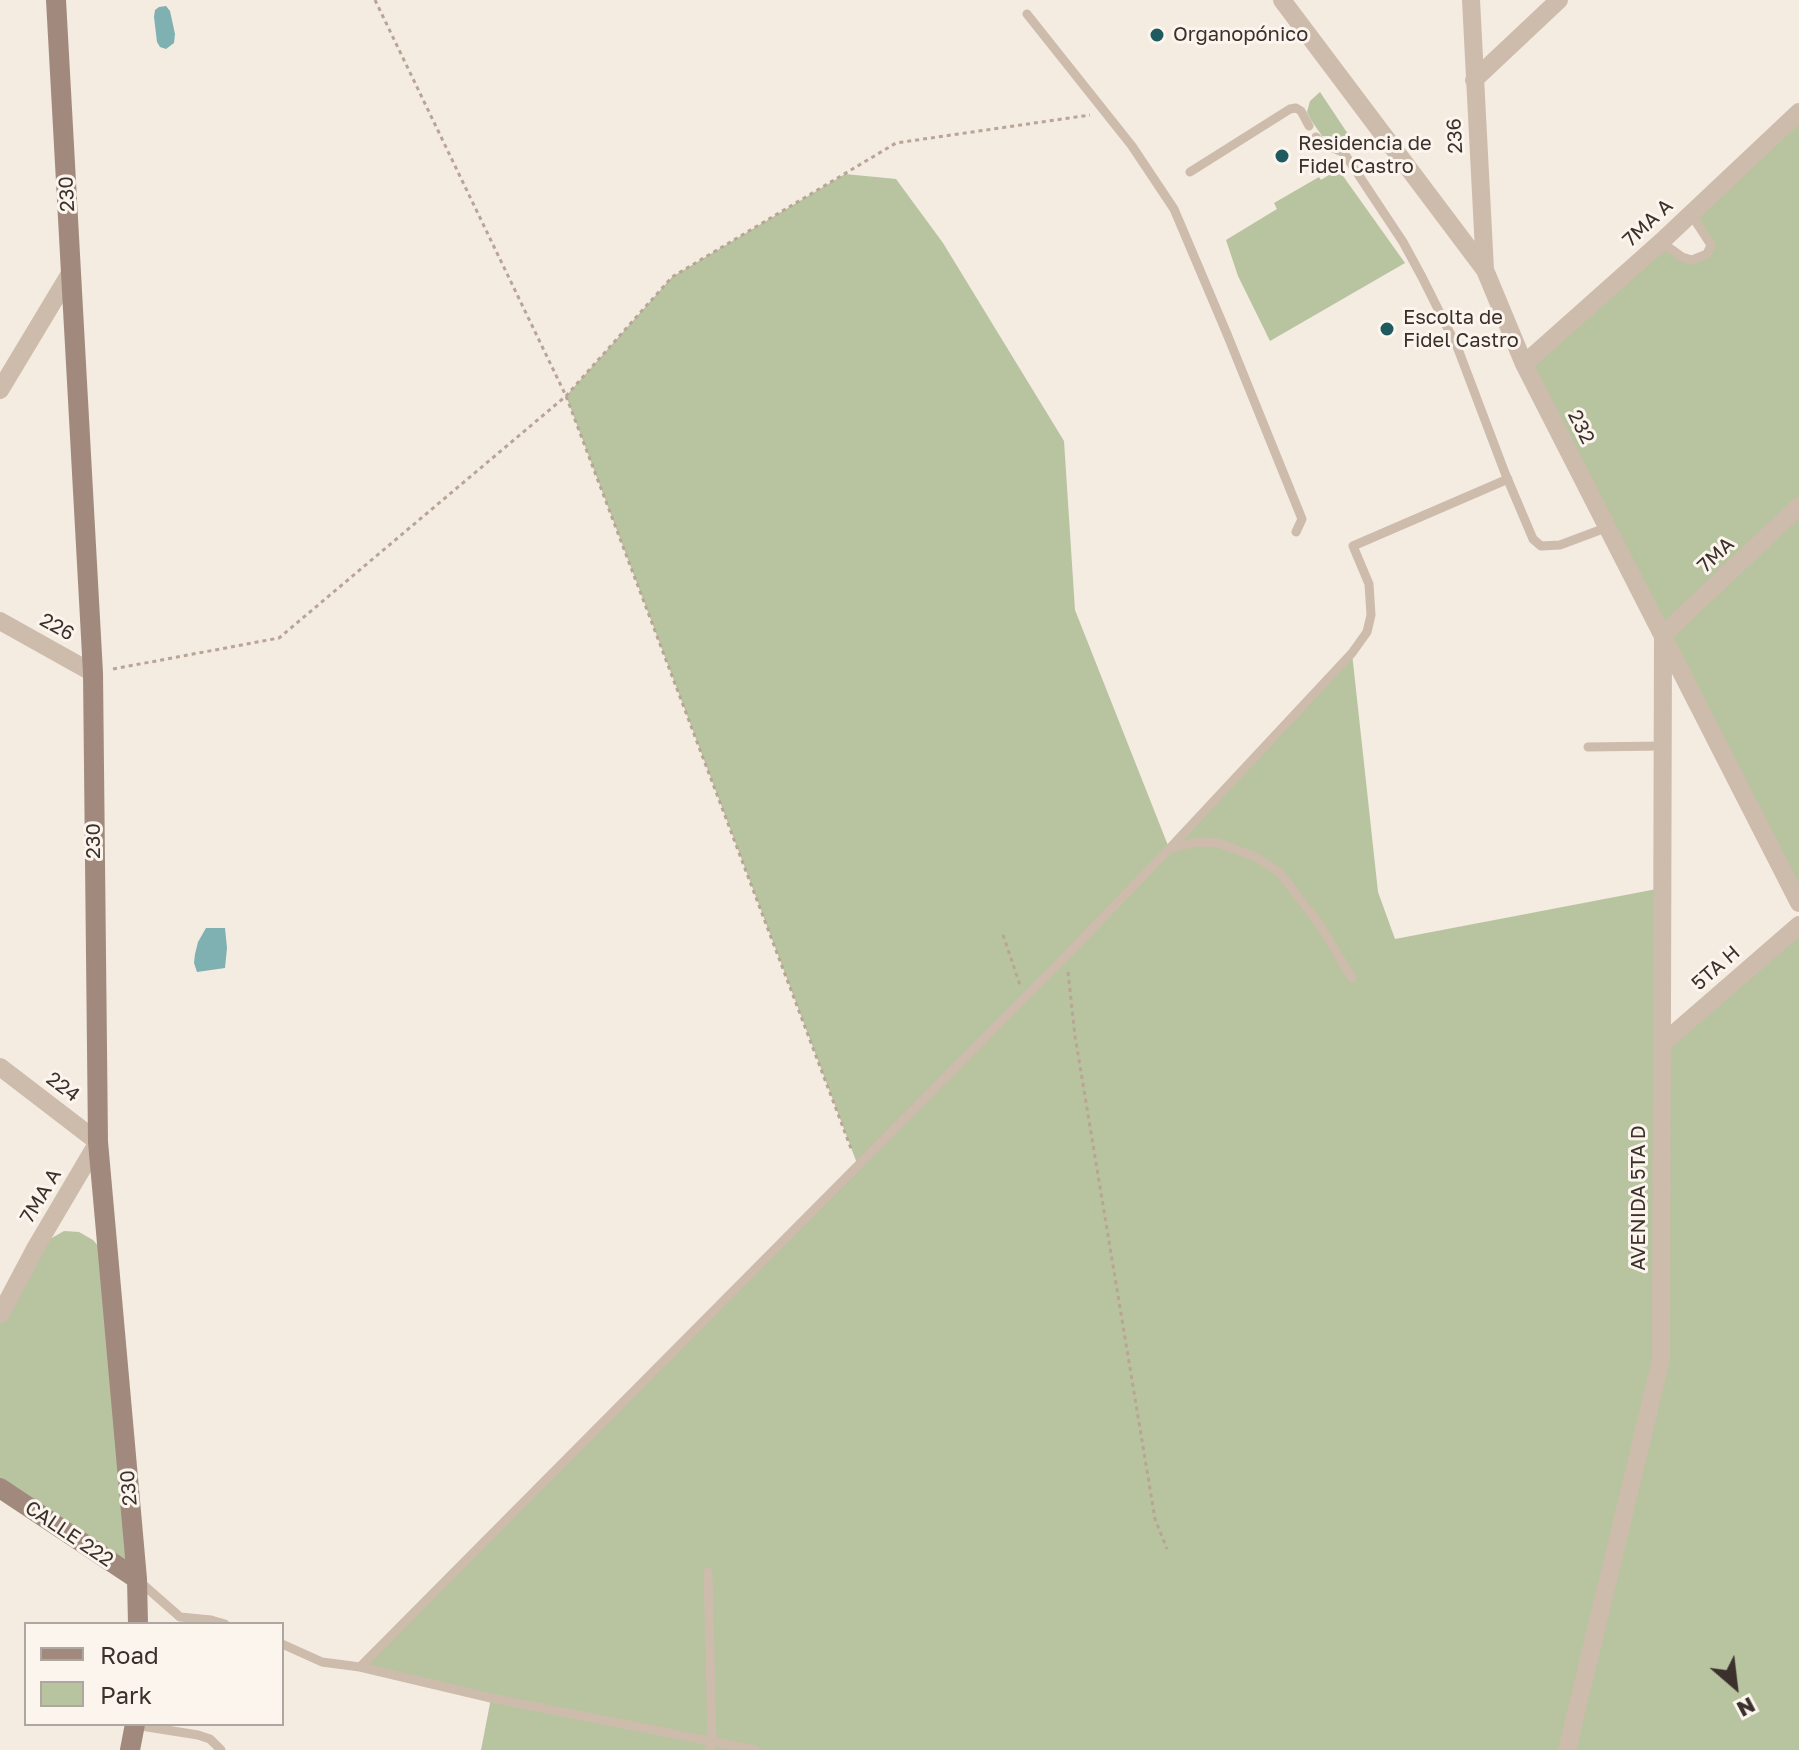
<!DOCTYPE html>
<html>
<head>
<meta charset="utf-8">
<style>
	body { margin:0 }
	#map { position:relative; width:1799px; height:1750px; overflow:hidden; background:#f4ebe1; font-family:"Golos Text",sans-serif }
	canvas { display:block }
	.legend { position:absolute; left:24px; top:1622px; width:260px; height:104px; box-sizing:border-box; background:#fbf5ee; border:2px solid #aea6a0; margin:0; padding:10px 14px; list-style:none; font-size:24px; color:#3b302b }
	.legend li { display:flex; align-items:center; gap:16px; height:40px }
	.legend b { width:40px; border:2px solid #aea6a0 }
	.north { position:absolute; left:1695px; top:1646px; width:80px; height:80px; -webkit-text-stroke:6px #fbf5ee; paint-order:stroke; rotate:152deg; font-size:22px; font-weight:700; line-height:32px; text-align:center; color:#3b302b }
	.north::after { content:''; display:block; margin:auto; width:28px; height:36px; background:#3b302b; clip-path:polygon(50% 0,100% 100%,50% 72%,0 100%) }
</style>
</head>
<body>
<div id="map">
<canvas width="1799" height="1750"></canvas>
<ul class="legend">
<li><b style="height:10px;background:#a18a7d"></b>Road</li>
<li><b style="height:22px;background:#b8c4a0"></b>Park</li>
</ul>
<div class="north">N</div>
</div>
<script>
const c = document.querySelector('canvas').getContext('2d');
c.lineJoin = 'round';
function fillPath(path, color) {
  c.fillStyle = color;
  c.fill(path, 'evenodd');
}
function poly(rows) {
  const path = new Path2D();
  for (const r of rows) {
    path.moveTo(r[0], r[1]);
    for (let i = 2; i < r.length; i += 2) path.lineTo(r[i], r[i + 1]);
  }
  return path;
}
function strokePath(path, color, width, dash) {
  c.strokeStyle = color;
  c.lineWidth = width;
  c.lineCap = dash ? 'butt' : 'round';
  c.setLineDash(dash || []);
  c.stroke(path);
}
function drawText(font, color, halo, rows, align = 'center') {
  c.font = font + ' "Golos Text",sans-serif';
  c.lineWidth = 6;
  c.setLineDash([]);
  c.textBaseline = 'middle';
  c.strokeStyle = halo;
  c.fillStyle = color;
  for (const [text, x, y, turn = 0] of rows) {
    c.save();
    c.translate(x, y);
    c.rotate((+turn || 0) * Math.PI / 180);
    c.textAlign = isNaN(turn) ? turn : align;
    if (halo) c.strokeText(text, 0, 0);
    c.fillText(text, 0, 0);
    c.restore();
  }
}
fillPath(poly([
	[1320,92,1352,140,1322,136,1311,120,1307,112,1310,101],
	[1799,112,1799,903,1524,364,1661,242,1692,260,1711,245,1690,213],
	[1338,169,1405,263,1270,341,1238,276,1226,240,1277,209,1274,203,1319,177,1321,180],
	[845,174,896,179,943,243,1064,441,1075,610,1169,848,1352,653,1378,892,1395,939,1662,888,1662,1043,1799,925,1799,1750,481,1750,491,1698,360,1667,858,1166,566,396,672,277],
	[64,1231,79,1232,93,1240,109,1258,137,1579,0,1488,0,1315,36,1247]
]), '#b8c4a0');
fillPath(poly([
	[166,6,170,11,175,34,174,43,166,49,160,47,157,42,154,17,155,10,159,7],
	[206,928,225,928,227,948,225,968,197,972,194,963,195,954,198,942]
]), '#7fb0b2');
strokePath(poly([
	[375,0,566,396,852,1151],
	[113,669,279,638,566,396,672,277,896,143,1090,115],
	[1003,935,1020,985],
	[1068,972,1075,1036,1155,1519,1167,1549]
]), '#b9a596', 3, [4, 4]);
strokePath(poly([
	[1027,14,1132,146,1174,209,1227,334,1302,519,1296,532],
	[1316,137,1322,143,1344,153,1403,242,1422,277,1458,349,1505,473,1533,539,1541,546,1560,545,1608,527],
	[1190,172,1290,109,1296,108,1301,111,1309,126],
	[1661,242,1682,257,1692,260,1707,254,1711,245,1691,214],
	[1588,747,1662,746],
	[1169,849,1352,653,1367,632,1371,615,1369,584,1353,546,1508,479],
	[708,1572,712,1742,709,1750],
	[139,1581,180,1617,211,1620,225,1624],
	[282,1644,322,1662,360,1667,491,1698,755,1750],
	[360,1667,1066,956,1169,849,1195,842,1218,843,1256,857,1280,873,1320,925,1352,978],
	[135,1725,198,1735,210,1739,221,1750]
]), '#cdbbac', 9);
strokePath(poly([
	[1282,0,1485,270,1524,364,1799,903],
	[1471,0,1485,270],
	[1474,80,1559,0],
	[1524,364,1661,242,1799,112],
	[0,390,71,272],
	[0,621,93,673],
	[1662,1044,1799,925],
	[0,1067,98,1142,36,1247,0,1315],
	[1567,1750,1661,1360,1663,635,1799,506]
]), '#cdbbac', 18);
strokePath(poly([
	[56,0,93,673,98,1142,137,1579,138,1624],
	[0,1488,137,1579],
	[130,1750,135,1724]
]), '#a18a7d', 20);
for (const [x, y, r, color] of [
	[1157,35,8,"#1f5a5e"],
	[1282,156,8,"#1f5a5e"],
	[1387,329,8,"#1f5a5e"]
]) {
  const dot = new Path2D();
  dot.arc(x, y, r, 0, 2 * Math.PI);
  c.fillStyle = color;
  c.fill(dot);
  strokePath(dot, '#fbf5ee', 3);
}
drawText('20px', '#3b302b', '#fbf5ee', [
	["Organopónico",1173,35],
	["Residencia de",1298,144],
	["Fidel Castro",1298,167],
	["Escolta de",1403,318],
	["Fidel Castro",1403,341]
], 'left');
drawText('20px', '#3b302b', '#fbf5ee', [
	["236",1455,136,-93],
	["230",67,194,-93],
	["7MA A",1648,223,-43],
	["232",1581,427,63],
	["7MA",1716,555,-43],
	["226",57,627,29],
	["230",94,841,-90],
	["5TA H",1716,968,-41],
	["224",63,1087,37],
	["7MA A",41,1196,-59],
	["AVENIDA 5TA D",1639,1198,-90],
	["230",129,1488,-95],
	["CALLE 222",69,1534,34]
]);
</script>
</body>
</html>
